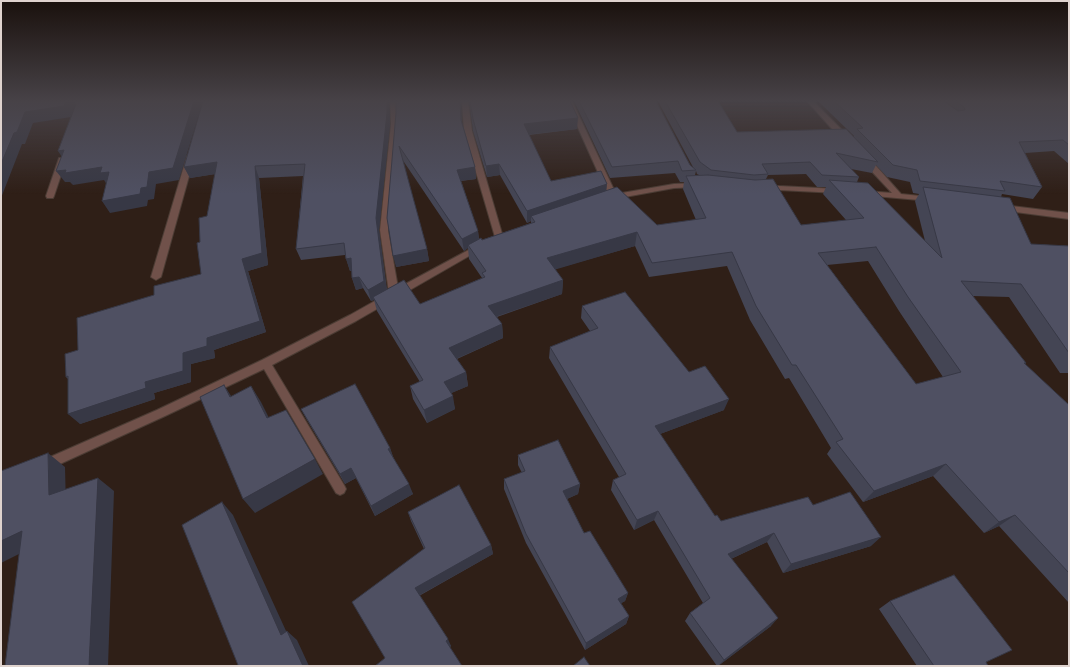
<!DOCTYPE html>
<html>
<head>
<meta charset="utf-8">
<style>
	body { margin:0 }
	#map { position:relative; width:1070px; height:667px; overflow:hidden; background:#2f1f17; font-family:"DM Sans",sans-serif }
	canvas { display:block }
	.frame { position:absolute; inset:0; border:2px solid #dfd3ce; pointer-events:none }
</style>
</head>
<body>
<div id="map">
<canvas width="1070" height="667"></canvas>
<div class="frame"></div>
</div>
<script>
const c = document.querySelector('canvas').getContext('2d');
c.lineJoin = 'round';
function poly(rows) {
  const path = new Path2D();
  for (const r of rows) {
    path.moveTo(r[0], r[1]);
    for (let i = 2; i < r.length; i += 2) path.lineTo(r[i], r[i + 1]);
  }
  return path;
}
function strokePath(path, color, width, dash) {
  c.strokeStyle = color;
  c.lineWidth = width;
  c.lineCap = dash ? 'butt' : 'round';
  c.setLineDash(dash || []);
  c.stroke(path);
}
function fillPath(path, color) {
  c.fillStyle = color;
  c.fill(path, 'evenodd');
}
const minor = poly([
	[390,101,396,101,397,124,388,230,398,288,476,246,482,246,483,248,356,321,272,365,344,485,346,489,344,493,340,495,336,493,264,369,165,416,49,469,45,470,41,469,39,465,41,461,157,410,262,360,350,315,389,293,380,230,391,124,390,101],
	[462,101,468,101,472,131,503,237,502,239,496,239,495,237,464,131,462,101],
	[566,101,572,101,616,194,674,184,697,183,701,185,697,187,674,188,614,199,610,199,566,101],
	[807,101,813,101,848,136,848,140,842,140,807,101],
	[187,156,193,156,194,158,161,277,156,280,151,277,187,156],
	[59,158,62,158,66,160,54,196,53,198,47,198,46,196,59,158],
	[863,158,869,158,901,194,930,197,934,199,930,201,863,195,862,193,866,191,892,193,863,162,863,158],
	[779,186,838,189,842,191,838,193,779,190,766,191,762,189,766,187,779,186],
	[1003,205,1069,213,1069,219,1000,210,1000,206,1003,205]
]);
strokePath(minor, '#4b3c34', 2);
fillPath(minor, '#70514a');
fillPath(poly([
	[203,101,389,101,390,124,379,230,387,290,420,304,482,278,469,259,468,248,464,251,402,159,427,249,429,261,396,267,396,101,461,101,462,122,475,167,476,179,461,181,478,231,479,239,482,240,531,223,531,221,527,223,500,175,487,177,473,131,469,101,570,101,577,129,529,135,551,181,606,190,657,225,696,220,683,189,684,182,680,182,675,173,610,178,574,101,656,101,690,165,694,169,658,101,718,101,737,132,854,137,854,136,818,101,1069,101,1069,164,1054,151,1025,153,1042,187,1033,199,1002,194,1001,197,1031,244,1069,246,1069,373,1060,373,1009,297,972,296,1026,363,1025,364,1069,405,1069,603,999,526,984,533,933,476,863,502,827,454,831,448,789,378,785,379,750,320,727,266,649,277,635,246,555,269,563,280,562,294,497,317,502,324,503,338,457,359,466,372,468,386,451,393,455,409,427,423,413,399,410,386,420,382,377,311,374,300,371,301,363,288,356,290,352,278,352,271,350,271,345,255,301,260,296,249,303,176,259,178,268,265,248,271,266,332,214,350,215,358,191,364,191,382,154,393,155,399,80,424,68,379,66,377,78,350,154,295,201,274,200,242,207,216,215,174,190,178,184,167],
	[876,165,887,177,910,182,913,193,919,194,915,201,925,241,857,182,859,177,851,169,872,173],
	[696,171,697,174,699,175,695,175],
	[806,174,817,187,826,187,823,194,846,220,801,225,766,179,768,175],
	[868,261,899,311,943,377,916,384,827,265],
	[582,306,689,372,724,410,660,434,715,516,721,521,813,505,871,546,783,573,767,542,731,559,771,626,718,666,717,666,685,621,690,613,703,603,654,520,634,530,611,490,613,480,619,477,549,358,550,347,590,331,581,318],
	[301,409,390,448,393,457,413,494,375,516,356,478,345,484,307,420],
	[518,455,580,484,578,494,567,499,584,533,628,593,625,601,621,603,629,616,626,624,585,650,526,543,504,489,504,479,522,473,518,465],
	[408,512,491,545,493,554,419,596,451,646,450,647,385,658,424,549,411,521],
	[890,601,986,662,988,666,917,666,879,609]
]), '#444554');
fillPath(poly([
	[66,101,77,101,76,104,81,115,75,106,71,117,33,123,25,144,22,144,1,198,1,164,14,133,25,112],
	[194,101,203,101,179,180,156,184,154,199,148,200,147,206,110,213,102,201,141,188,149,172],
	[387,101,389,101,390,124,379,230,387,292,373,297,374,300,371,301,368,290],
	[578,118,577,129,524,135,524,124],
	[64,150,66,163,58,151],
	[217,162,222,173,190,178,184,167],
	[499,164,500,175,487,177,486,166],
	[255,166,259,178,268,265,248,271,266,332,214,350,215,358,191,364,191,382,154,393,155,399,80,424,68,414,145,382,183,353,207,338,242,259],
	[102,167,109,172,107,185,104,180,73,185,70,182,65,182,56,171,66,170],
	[475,167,476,179,459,181,457,170],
	[607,184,606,195,531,216,531,221,527,223,527,211],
	[478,231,479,242,468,245,468,248,464,251,462,239],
	[637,232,635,246,547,272,547,258],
	[427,249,429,261,396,267,393,256],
	[351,258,354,270,350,271,346,259],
	[359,277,363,288,356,290,352,278],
	[563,280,562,294,489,319,488,306],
	[502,324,503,338,451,361,449,348],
	[466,372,468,386,447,395,444,382],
	[224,385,235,402,230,397],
	[251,386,261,402,277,434,267,418],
	[453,396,455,409,427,423,424,410],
	[729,399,724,410,652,437,655,426],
	[390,448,394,459,388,449],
	[48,453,65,467,66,507,49,495],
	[315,459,323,474,255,513,243,499],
	[946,464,933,476,863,502,874,491],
	[351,468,356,478,345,484,340,474],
	[98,478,114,491,108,666,89,666],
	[409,484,413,494,375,516,371,506],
	[580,484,578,494,562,501,563,491],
	[222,502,233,515,292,644,281,635],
	[658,511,654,520,634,530,637,520],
	[1015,515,999,526,984,533,999,522],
	[22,531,41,543,1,563,1,541],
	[774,533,767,542,722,563,728,554],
	[881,537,871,546,783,573,791,564],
	[491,545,493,554,418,596,415,588],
	[628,593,625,601,615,607,618,599],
	[629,616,626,624,585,650,586,643],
	[778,618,771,626,718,666,724,660],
	[287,631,297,640,309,666,303,666],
	[448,639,451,646,449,648,446,641]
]), '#373845');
const building = poly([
	[1,101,66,101,64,106,25,112,17,132,14,133,1,164,1,101],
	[75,101,194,101,173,168,149,172,147,187,141,188,140,194,102,201,109,172,100,173,102,167,65,173,66,170,56,171,64,150,58,151,76,104,74,104,75,101],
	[203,101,387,101,387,113,376,218,384,281,368,290,359,277,352,278,351,258,346,259,344,243,296,249,305,164,255,166,262,253,242,259,260,321,207,338,207,346,183,353,183,371,145,382,146,388,68,414,68,376,66,377,65,354,78,350,77,318,154,295,154,286,201,274,197,243,200,242,199,218,207,216,217,162,184,167,203,101],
	[396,101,460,101,461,120,475,167,457,170,478,231,462,239,399,146,427,249,393,256,387,218,396,113,396,101],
	[470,101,570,101,578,118,524,124,551,181,601,171,607,184,527,211,499,164,486,166,473,119,470,101],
	[579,101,656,101,690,165,696,170,682,171,678,161,612,167,579,101],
	[665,101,718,101,737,132,846,129,878,162,836,153,859,177,822,175,810,162,762,164,768,174,754,175,711,170,700,162,665,101],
	[834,101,944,101,958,111,965,110,964,107,955,101,1069,101,1069,145,1063,140,1019,142,1042,187,1000,181,1005,191,920,181,917,170,893,165,857,129,863,128,834,101],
	[708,175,755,180,773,179,801,225,864,218,829,180,868,183,942,258,923,187,1010,198,1031,244,1069,246,1069,353,1021,284,961,281,1026,363,1024,363,1069,405,1069,573,1015,515,999,522,946,464,874,491,836,442,843,439,796,365,792,365,756,306,732,252,652,263,637,232,547,258,563,280,488,306,502,324,449,348,466,372,444,382,453,396,424,410,410,386,423,380,373,297,404,280,420,304,485,277,482,273,486,271,468,245,481,238,482,240,535,222,531,216,617,187,657,225,706,218,686,176,708,175],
	[876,247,908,297,961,372,916,384,818,253,876,247],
	[625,292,689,372,705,366,729,399,655,426,715,516,717,515,721,521,808,497,813,505,850,492,881,537,791,564,774,533,728,554,778,618,724,660,690,613,710,598,658,511,637,520,613,480,626,474,550,347,598,328,582,306,625,292],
	[355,384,390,448,388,449,409,484,371,506,351,468,340,474,301,409,355,384],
	[224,385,230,397,251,386,267,418,286,410,315,459,243,499,200,397,224,385],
	[558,440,580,484,563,491,584,533,590,531,628,593,618,599,629,616,586,643,526,534,504,479,525,471,518,455,558,440],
	[48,453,49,495,98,478,89,666,5,666,22,531,1,541,1,471,48,453],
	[459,485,491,545,415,588,448,639,446,641,462,666,375,666,385,658,352,602,425,548,408,512,459,485],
	[222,502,281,635,287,631,303,666,237,666,238,665,182,525,222,502],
	[954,575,1012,650,986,662,988,666,934,666,890,601,954,575],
	[584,657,590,666,573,666,584,657]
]);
fillPath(building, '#4f5062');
strokePath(building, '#373845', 1);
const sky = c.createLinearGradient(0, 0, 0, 194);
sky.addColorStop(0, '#1a110d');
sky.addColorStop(0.52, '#474247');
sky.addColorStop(1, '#47424700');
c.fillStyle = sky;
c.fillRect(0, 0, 1070, 194);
</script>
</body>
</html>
